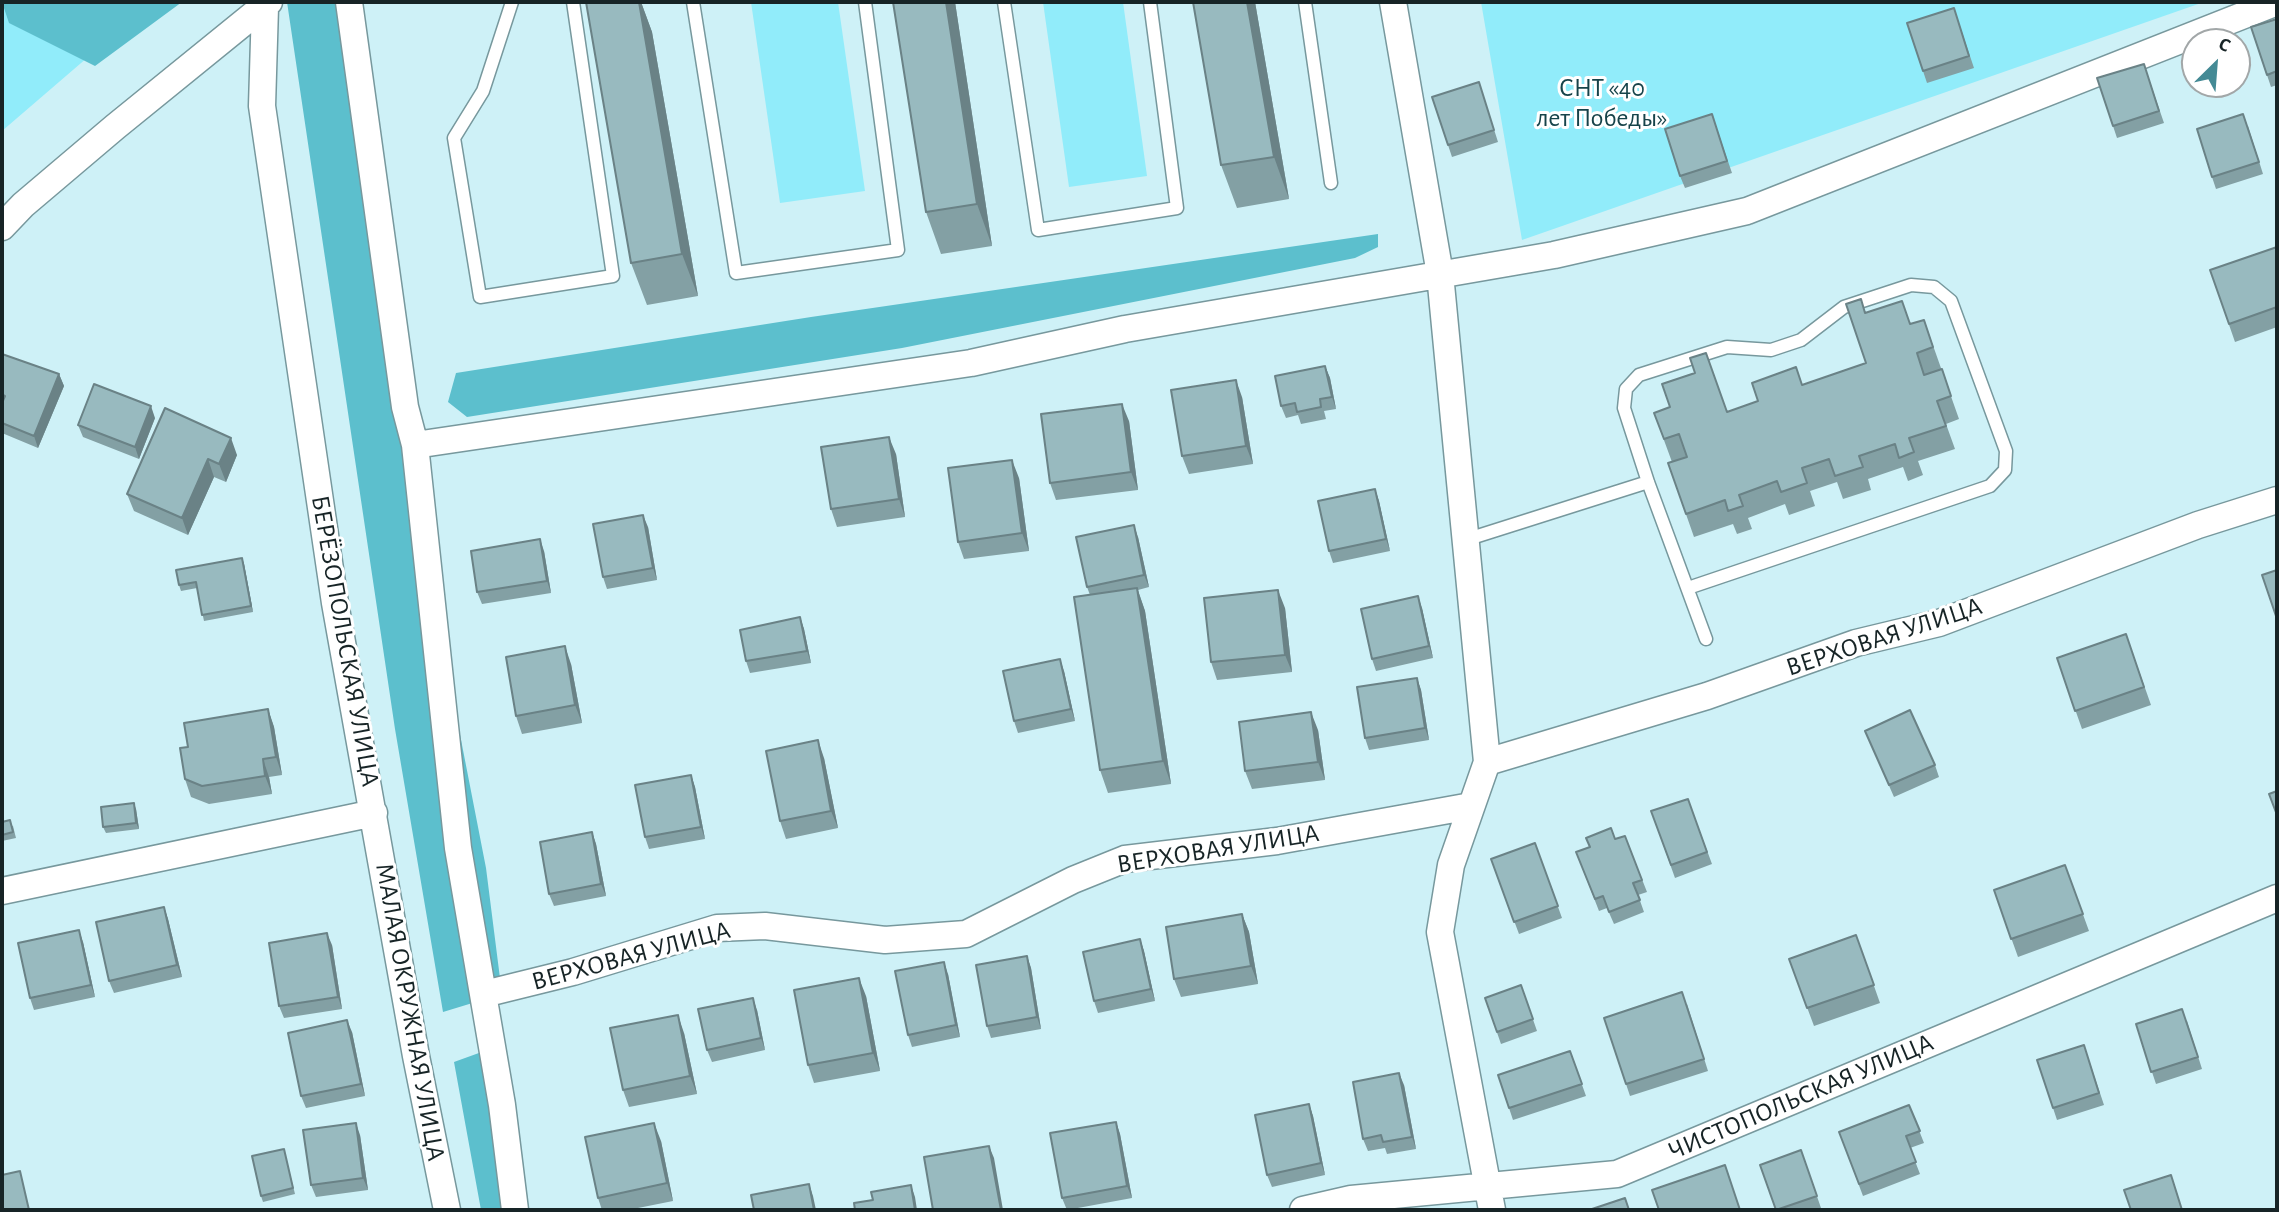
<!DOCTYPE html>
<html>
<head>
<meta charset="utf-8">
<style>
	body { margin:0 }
	#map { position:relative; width:2279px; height:1212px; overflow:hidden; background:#cef1f7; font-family:"Alegreya Sans",sans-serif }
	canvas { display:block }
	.frame { position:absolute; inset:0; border:4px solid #172426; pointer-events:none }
	.north { position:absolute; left:2181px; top:28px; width:70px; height:70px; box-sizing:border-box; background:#fff; border:2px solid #a2a7a8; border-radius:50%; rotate:25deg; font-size:19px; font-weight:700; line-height:28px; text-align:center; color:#172426 }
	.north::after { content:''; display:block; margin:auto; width:24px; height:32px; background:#448a95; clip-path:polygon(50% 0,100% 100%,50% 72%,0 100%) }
</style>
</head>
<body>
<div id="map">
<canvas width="2279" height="1212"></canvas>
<div class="frame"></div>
<div class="north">С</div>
</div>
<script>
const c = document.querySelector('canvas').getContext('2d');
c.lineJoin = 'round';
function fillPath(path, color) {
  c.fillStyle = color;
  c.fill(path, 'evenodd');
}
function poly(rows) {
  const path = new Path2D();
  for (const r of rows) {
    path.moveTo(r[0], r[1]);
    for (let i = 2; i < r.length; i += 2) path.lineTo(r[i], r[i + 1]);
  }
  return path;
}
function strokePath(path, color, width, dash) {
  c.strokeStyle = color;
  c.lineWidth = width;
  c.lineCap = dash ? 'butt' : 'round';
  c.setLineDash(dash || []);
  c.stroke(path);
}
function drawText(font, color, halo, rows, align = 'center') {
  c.font = font + ' "Alegreya Sans",sans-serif';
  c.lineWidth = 6;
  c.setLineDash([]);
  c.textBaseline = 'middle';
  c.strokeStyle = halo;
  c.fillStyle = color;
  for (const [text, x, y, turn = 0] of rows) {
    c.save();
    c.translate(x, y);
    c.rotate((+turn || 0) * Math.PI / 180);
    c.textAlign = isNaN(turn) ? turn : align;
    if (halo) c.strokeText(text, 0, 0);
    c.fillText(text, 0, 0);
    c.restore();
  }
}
fillPath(poly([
	[2,2,152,2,2,131],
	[751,2,838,2,865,191,780,203],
	[1043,2,1123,2,1147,176,1069,187],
	[1481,2,2204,2,1522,240]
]), '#91ecfa');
fillPath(poly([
	[2,2,182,2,95,66,9,23],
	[287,2,340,2,402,437,486,868,502,994,443,1012,395,729],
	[1378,234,1378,247,1355,258,902,348,467,417,448,402,456,373,811,317],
	[501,1045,515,1097,529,1210,481,1210,454,1062]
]), '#5cbfcd');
const service = poly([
	[512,2,483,91,454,138,480,297,613,276,573,2],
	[693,2,736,273,898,250,865,2],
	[1004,2,1038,230,1177,208,1150,2],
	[1305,2,1331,183],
	[1465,540,1648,482],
	[1688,588,1990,486,2005,470,2006,451,1951,301,1934,287,1911,285,1844,307,1801,340,1771,350,1727,347,1639,375,1626,389,1624,408,1648,482,1706,639]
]);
const minor = poly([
	[349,2,405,407,415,445,458,848,502,1105,515,1210],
	[1393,2,1440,274,1487,762,1451,865,1440,932,1492,1210],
	[265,7,262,106,335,603,416,1056,447,1210],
	[2,227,23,205,115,127,269,2],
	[415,445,971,363,1125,329,1554,255,1747,211,2277,2],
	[1487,762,1707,696,1856,643,1939,623,2198,525,2277,500],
	[2,891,374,813],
	[484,994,573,972,717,928,765,926,885,940,966,934,1073,880,1125,859,1277,841,1471,806],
	[1303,1210,1351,1199,1617,1174,2277,898]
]);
strokePath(service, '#77989d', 15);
strokePath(minor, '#77989d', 29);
strokePath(service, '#fff', 12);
strokePath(minor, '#fff', 26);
fillPath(poly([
	[586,2,641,2,652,32,698,296,647,305,631,263],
	[955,2,992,246,941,254,926,212],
	[1255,2,1289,199,1237,208,1221,165],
	[2277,19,2277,85,2271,87,2267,75],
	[1958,20,1974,68,1927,83,1923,71],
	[2148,76,2164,123,2117,138,2113,126],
	[1479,82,1498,142,1452,157,1448,145],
	[1716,126,1732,173,1685,188,1680,176],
	[2248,126,2263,174,2216,189,2212,177],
	[2277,247,2277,327,2235,342,2210,270],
	[1866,313,1910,324,1924,320,1959,419,1946,424,1955,449,1918,461,1923,475,1908,481,1903,467,1868,479,1871,490,1843,499,1837,482,1810,491,1815,506,1789,515,1785,504,1748,518,1752,529,1737,534,1733,524,1694,537,1668,463,1672,462,1654,413,1727,412,1866,363],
	[2,354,59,374,64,386,38,448,2,433],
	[1325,366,1330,378,1336,409,1324,411,1326,419,1301,424,1298,415,1286,418,1281,406],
	[1242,397,1253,464,1189,474,1182,456],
	[165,408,237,455,226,482,214,477,188,535,134,511,127,494],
	[155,418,139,459,83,437,78,425],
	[1129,421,1138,490,1056,500,1050,483],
	[896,454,905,517,837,527,831,509],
	[1019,478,1029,551,964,559,958,542],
	[1375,489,1379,501,1390,551,1333,563,1329,551],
	[648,527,657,580,607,589,603,577],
	[1138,537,1149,587,1138,590,1145,611,1171,784,1108,793,1100,770,1090,595,1087,587],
	[544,551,551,593,482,604,477,592],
	[242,558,244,564,253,612,204,621,197,588,181,591,179,585],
	[1285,608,1292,672,1217,680,1211,662],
	[1422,608,1433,658,1376,671,1372,659],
	[800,617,804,629,811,663,750,673,746,661],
	[2126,634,2151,705,2082,729,2057,658],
	[571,664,582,723,522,734,516,716],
	[1064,671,1075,721,1018,733,1014,721],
	[1417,678,1421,690,1429,740,1369,750,1365,738],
	[268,709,274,727,282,775,269,777,272,794,209,804,191,797,185,779,188,747],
	[1318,730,1325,780,1252,789,1245,771],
	[1865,731,1935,765,1939,777,1894,797],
	[824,758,838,828,786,839,780,821],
	[691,775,695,787,705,839,649,849,645,837],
	[1688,799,1712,864,1675,878,1651,811],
	[136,809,139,829,106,833,103,827],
	[2,822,13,826,16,838,2,841],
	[592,832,596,844,606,896,554,906,549,894],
	[1625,836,1647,892,1638,895,1644,912,1614,924,1607,908,1599,911,1576,852],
	[1535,843,1562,918,1519,934,1491,859],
	[2065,865,2089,931,2018,957,1994,890],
	[164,907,168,919,182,977,114,993,109,981],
	[1242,914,1249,932,1258,984,1181,997,1174,979],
	[1856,935,1880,1003,1814,1026,1789,959],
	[1140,939,1144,951,1155,1001,1098,1013,1094,1001],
	[83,942,95,997,34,1010,30,998],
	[332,945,342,1009,284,1018,279,1006],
	[1027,956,1031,968,1041,1029,991,1038,987,1026],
	[948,974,960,1037,912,1047,908,1035],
	[1521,985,1537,1031,1501,1044,1485,998],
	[866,996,880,1071,814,1083,808,1065],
	[1687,1004,1708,1071,1630,1096,1604,1018],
	[757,1010,765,1050,712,1062,707,1050],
	[2187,1021,2202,1069,2156,1084,2136,1024],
	[352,1032,365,1096,306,1108,301,1096],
	[684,1033,697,1094,629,1107,623,1090],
	[1570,1051,1586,1096,1513,1120,1498,1075],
	[2088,1057,2104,1105,2057,1120,2053,1108],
	[1404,1085,1416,1149,1387,1154,1385,1148,1368,1151,1363,1139],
	[1309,1104,1313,1116,1325,1175,1272,1187,1267,1175],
	[1909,1105,1924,1143,1910,1148,1920,1174,1863,1196,1839,1132],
	[1116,1122,1120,1134,1132,1198,1067,1210,1062,1198],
	[360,1135,368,1190,316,1197,311,1185],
	[661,1141,673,1201,628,1210,602,1210,598,1198],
	[284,1149,295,1194,263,1202,261,1196],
	[1801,1150,1821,1208,1814,1210,1776,1210]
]), '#83a0a4');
fillPath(poly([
	[639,2,641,2,652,32,698,296,682,254],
	[946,2,955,2,992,246,977,204],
	[1247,2,1255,2,1289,199,1274,157],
	[1325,366,1330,378,1336,409,1332,397],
	[59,374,64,386,38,448,34,436],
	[1236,380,1242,397,1253,464,1246,446],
	[1122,404,1129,421,1138,490,1131,472],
	[151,406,155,418,139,459,135,447],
	[889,437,896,454,905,517,899,499],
	[231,438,237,455,226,482,219,464],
	[208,459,214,477,188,535,182,518],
	[1012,460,1019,478,1029,551,1022,533],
	[1375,489,1379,501,1390,551,1386,539],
	[643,515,648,527,657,580,653,568],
	[1134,525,1138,537,1149,587,1144,575],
	[540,539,544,551,551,593,547,581],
	[242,558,244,564,253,612,251,606],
	[1137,588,1145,611,1171,784,1163,761],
	[1278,590,1285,608,1292,672,1285,655],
	[1418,596,1422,608,1433,658,1429,646],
	[800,617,804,629,811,663,807,651],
	[565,646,571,664,582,723,575,705],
	[1060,659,1064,671,1075,721,1071,709],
	[1417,678,1421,690,1429,740,1425,728],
	[268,709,274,727,282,775,276,757],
	[1311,712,1318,730,1325,780,1318,762],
	[818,740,824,758,838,828,831,811],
	[263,759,269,777,272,794,265,776],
	[691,775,695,787,705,839,701,827],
	[134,803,136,809,139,829,136,823],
	[592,832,596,844,606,896,601,884],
	[164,907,168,919,182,977,177,965],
	[1242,914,1249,932,1258,984,1251,966],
	[79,930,83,942,95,997,91,985],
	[327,933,332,945,342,1009,338,997],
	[1140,939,1144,951,1155,1001,1151,989],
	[1027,956,1031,968,1041,1029,1037,1017],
	[944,962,948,974,960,1037,956,1025],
	[859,978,866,996,880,1071,873,1053],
	[753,998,757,1010,765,1050,761,1038],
	[678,1015,684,1033,697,1094,690,1076],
	[347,1020,352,1032,365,1096,361,1084],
	[1399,1073,1404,1085,1416,1149,1412,1137],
	[1309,1104,1313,1116,1325,1175,1321,1163],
	[1116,1122,1120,1134,1132,1198,1127,1186],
	[356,1123,360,1135,368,1190,363,1178],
	[654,1123,661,1141,673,1201,667,1183],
	[989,1146,994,1158,1003,1210,1001,1210],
	[809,1184,813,1196,816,1210,814,1210],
	[911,1185,915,1197,917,1210,915,1210]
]), '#6a8286');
const building = poly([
	[586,2,639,2,682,254,631,263,586,2],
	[893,2,946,2,977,204,926,212,893,2],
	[1193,2,1247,2,1274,157,1221,165,1193,2],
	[1954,8,1969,56,1923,71,1907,23,1954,8],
	[2277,19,2277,71,2267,75,2251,27,2277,19],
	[2144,64,2159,111,2113,126,2097,78,2144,64],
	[1479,82,1494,130,1448,145,1432,97,1479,82],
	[1712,114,1727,161,1680,176,1665,129,1712,114],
	[2243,114,2259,162,2212,177,2197,129,2243,114],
	[2277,247,2277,307,2229,324,2210,270,2277,247],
	[1861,299,1865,313,1902,301,1910,324,1924,320,1933,347,1917,353,1924,375,1942,369,1951,396,1937,401,1946,426,1909,438,1914,452,1899,458,1895,444,1859,456,1863,467,1835,476,1829,459,1802,468,1807,483,1781,492,1777,481,1739,495,1743,506,1728,511,1725,500,1686,514,1668,463,1687,457,1679,434,1664,439,1654,413,1670,407,1662,384,1695,373,1690,358,1706,353,1727,412,1758,401,1752,383,1796,367,1802,385,1866,363,1846,304,1861,299],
	[2,354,59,374,34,436,2,423,2,403,5,396,2,394,2,354],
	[1325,366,1332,397,1320,399,1321,407,1297,412,1295,403,1281,406,1275,376,1325,366],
	[1236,380,1246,446,1182,456,1171,390,1236,380],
	[94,384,151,406,135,447,78,425,94,384],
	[1122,404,1131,472,1050,483,1041,414,1122,404],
	[165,408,231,438,219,464,208,459,182,518,127,494,165,408],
	[889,437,899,499,831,509,821,447,889,437],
	[1012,460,1022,533,958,542,948,468,1012,460],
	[1375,489,1386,539,1329,551,1318,501,1375,489],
	[643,515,653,568,603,577,593,524,643,515],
	[1134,525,1144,575,1087,587,1076,537,1134,525],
	[540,539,547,581,477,592,471,551,540,539],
	[242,558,251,606,202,615,196,582,179,585,176,570,242,558],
	[2277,570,2277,619,2262,575,2277,570],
	[1137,588,1163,761,1100,770,1074,597,1137,588],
	[1278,590,1285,655,1211,662,1204,598,1278,590],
	[1418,596,1429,646,1372,659,1361,609,1418,596],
	[800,617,807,651,746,661,740,630,800,617],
	[2126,634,2144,687,2075,711,2057,658,2126,634],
	[565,646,575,705,516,716,506,657,565,646],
	[1060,659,1071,709,1014,721,1003,671,1060,659],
	[1417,678,1425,728,1365,738,1357,687,1417,678],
	[268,709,276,757,263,759,265,776,202,786,185,779,180,748,188,747,184,723,268,709],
	[1910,710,1935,765,1889,785,1865,731,1910,710],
	[1311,712,1318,762,1245,771,1239,722,1311,712],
	[818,740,831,811,780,821,766,751,818,740],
	[691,775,701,827,645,837,635,785,691,775],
	[2277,791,2277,815,2269,794,2277,791],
	[1688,799,1707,852,1671,865,1651,811,1688,799],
	[134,803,136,823,103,827,101,807,134,803],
	[10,820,13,832,2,835,2,822,10,820],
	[1611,828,1615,839,1625,836,1642,880,1633,883,1640,900,1609,912,1603,896,1595,899,1576,852,1590,847,1586,838,1611,828],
	[592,832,601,884,549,894,540,842,592,832],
	[1535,843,1558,906,1514,922,1491,859,1535,843],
	[2065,865,2083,914,2011,939,1994,890,2065,865],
	[164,907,177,965,109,981,96,922,164,907],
	[1242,914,1251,966,1174,979,1166,927,1242,914],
	[79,930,91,985,30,998,18,943,79,930],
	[327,933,338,997,279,1006,269,943,327,933],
	[1856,935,1874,985,1807,1008,1789,959,1856,935],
	[1140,939,1151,989,1094,1001,1083,952,1140,939],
	[1027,956,1037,1017,987,1026,976,965,1027,956],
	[944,962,956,1025,908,1035,895,971,944,962],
	[859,978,873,1053,808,1065,794,990,859,978],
	[1521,985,1533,1019,1497,1032,1485,998,1521,985],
	[1682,992,1704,1059,1626,1084,1604,1018,1682,992],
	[753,998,761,1038,707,1050,698,1009,753,998],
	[2182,1009,2198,1057,2151,1072,2136,1024,2182,1009],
	[678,1015,690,1076,623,1090,610,1028,678,1015],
	[347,1020,361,1084,301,1096,288,1033,347,1020],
	[2084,1045,2099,1093,2053,1108,2037,1060,2084,1045],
	[1570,1051,1582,1084,1509,1108,1498,1075,1570,1051],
	[1399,1073,1412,1137,1383,1142,1381,1135,1363,1139,1353,1082,1399,1073],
	[1309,1104,1321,1163,1267,1175,1255,1115,1309,1104],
	[1909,1105,1920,1131,1906,1136,1916,1162,1859,1184,1839,1132,1909,1105],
	[1116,1122,1127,1186,1062,1198,1050,1133,1116,1122],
	[356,1123,363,1178,311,1185,303,1130,356,1123],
	[654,1123,667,1183,598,1198,585,1137,654,1123],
	[989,1146,1001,1210,933,1210,924,1157,989,1146],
	[284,1149,293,1188,261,1196,252,1156,284,1149],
	[1801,1150,1817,1196,1776,1210,1760,1165,1801,1150],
	[1725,1165,1740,1210,1659,1210,1652,1190,1725,1165],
	[20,1171,29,1210,2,1210,2,1175,20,1171],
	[2171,1175,2182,1210,2131,1210,2124,1190,2171,1175],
	[809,1184,814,1210,754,1210,751,1195,809,1184],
	[911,1185,915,1210,855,1210,854,1203,873,1200,871,1192,911,1185],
	[1625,1198,1629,1210,1589,1210,1625,1198]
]);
fillPath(building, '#98babf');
strokePath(building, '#6a8286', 2);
drawText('26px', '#16434a', '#fff', [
	["СНТ «40",1602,88],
	["лет Победы»",1602,118]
]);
drawText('26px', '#172426', '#fff', [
	["ВЕРХОВАЯ УЛИЦА",1884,637,-18],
	["БЕРЁЗОПОЛЬСКАЯ УЛИЦА",345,641,80],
	["ВЕРХОВАЯ УЛИЦА",1218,849,-9],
	["ВЕРХОВАЯ УЛИЦА",631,956,-15],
	["МАЛАЯ ОКРУЖНАЯ УЛИЦА",410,1012,80],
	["ЧИСТОПОЛЬСКАЯ УЛИЦА",1801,1097,-23]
]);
</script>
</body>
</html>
